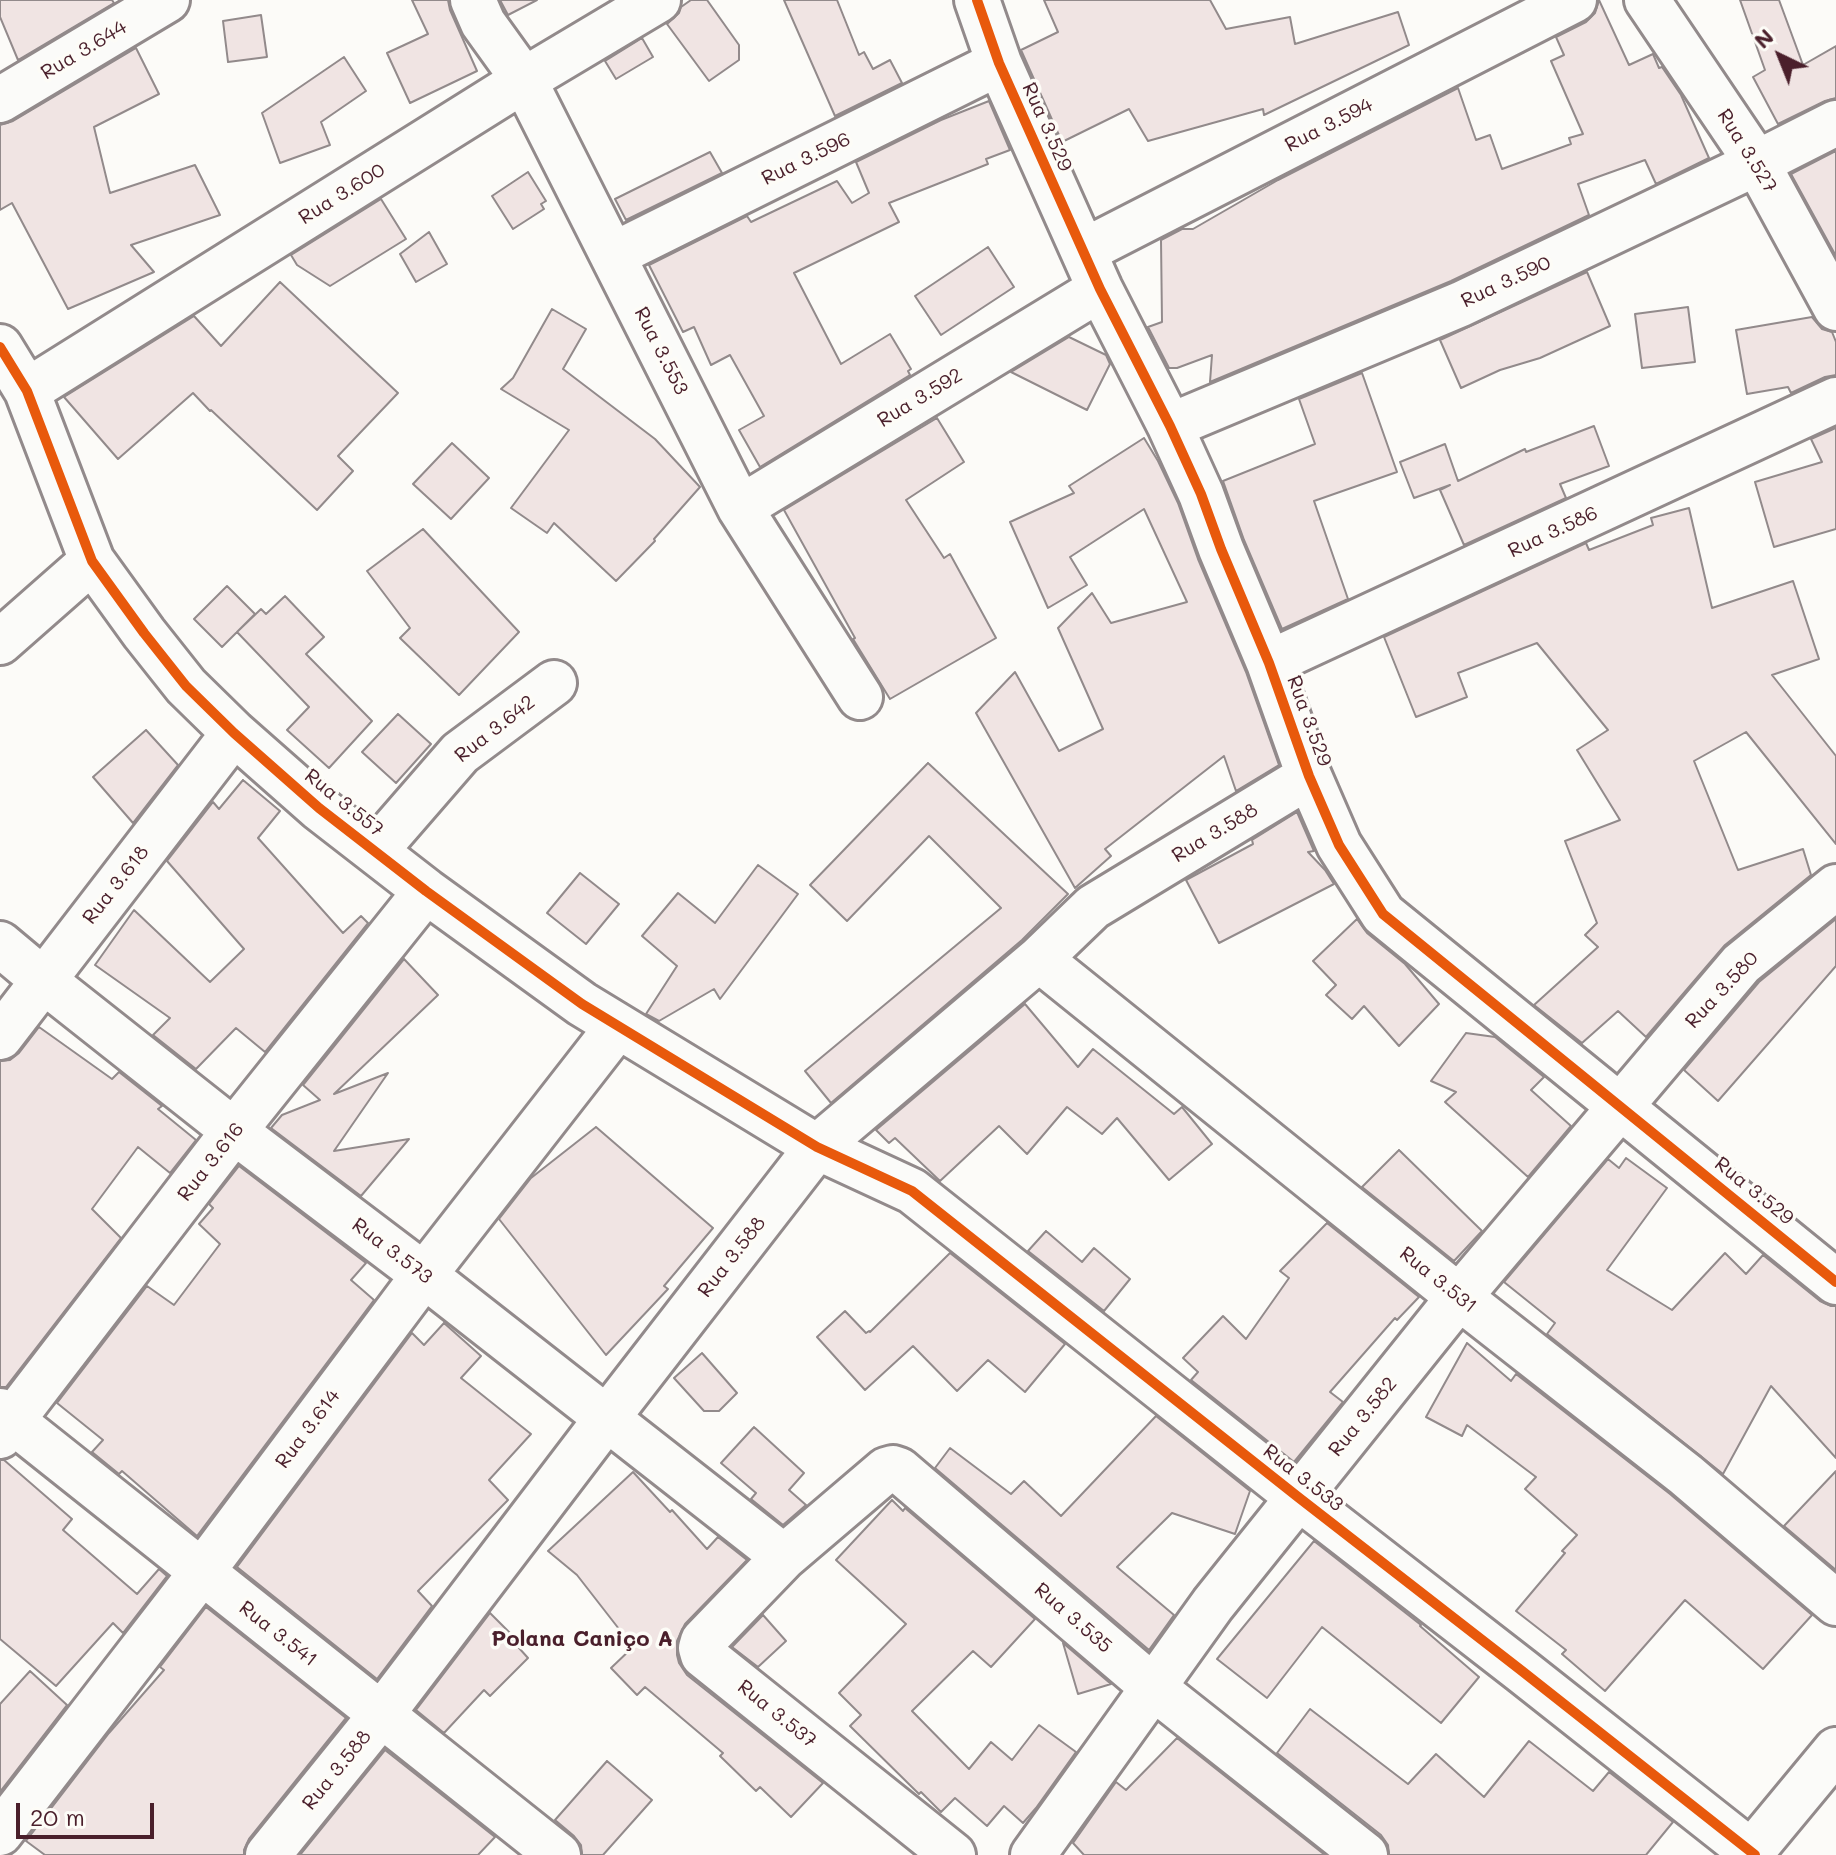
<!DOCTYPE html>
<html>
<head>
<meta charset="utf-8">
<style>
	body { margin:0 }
	#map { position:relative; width:1836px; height:1855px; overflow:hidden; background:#fcfbf8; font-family:Mali,sans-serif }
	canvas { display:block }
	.north { position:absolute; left:1740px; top:16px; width:80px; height:80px; -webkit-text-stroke:6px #fdfcf7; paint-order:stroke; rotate:317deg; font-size:22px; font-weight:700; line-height:32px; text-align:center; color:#4a1f2b }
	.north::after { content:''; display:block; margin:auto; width:28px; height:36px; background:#4a1f2b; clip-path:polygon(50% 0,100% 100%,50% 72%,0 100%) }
	.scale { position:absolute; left:16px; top:1803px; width:138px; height:36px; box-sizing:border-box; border:4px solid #4a1f2b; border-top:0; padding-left:10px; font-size:24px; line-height:28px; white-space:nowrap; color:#4a1f2b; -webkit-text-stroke:6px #fdfcf7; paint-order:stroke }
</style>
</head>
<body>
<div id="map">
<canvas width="1836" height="1855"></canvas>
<div class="north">N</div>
<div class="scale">20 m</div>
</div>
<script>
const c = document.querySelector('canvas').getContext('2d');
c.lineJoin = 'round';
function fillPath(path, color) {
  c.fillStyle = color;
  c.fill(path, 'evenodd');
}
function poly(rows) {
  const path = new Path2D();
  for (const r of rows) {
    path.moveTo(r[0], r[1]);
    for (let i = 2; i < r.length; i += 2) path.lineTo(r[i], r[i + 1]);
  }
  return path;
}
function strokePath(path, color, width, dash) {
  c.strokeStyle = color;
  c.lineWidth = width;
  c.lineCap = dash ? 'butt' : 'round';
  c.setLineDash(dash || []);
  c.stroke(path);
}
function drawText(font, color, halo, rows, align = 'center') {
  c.font = font + ' Mali,sans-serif';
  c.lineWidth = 7;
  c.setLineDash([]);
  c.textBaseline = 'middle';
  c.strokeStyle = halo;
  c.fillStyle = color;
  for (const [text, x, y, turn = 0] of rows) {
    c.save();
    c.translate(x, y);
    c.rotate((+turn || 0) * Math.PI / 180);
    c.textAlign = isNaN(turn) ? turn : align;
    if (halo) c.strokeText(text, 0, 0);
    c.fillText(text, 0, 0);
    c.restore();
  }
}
const building = poly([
	[0,0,112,0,114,3,18,60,0,17,0,0],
	[412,0,448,0,450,10,477,71,410,103,387,53,428,34,412,0],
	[500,0,537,0,508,15,500,0],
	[691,0,707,0,739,45,739,60,709,81,667,24,679,13,681,7,691,0],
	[784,0,837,0,859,55,864,52,873,69,890,60,902,83,835,116,784,0],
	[1044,0,1210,0,1226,29,1290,17,1295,44,1398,12,1409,45,1264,115,1263,109,1148,141,1129,109,1062,142,1021,50,1058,32,1044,0],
	[1599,0,1629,65,1653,54,1659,68,1662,67,1681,95,1709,158,1656,184,1645,160,1578,184,1589,215,1451,281,1210,382,1212,355,1177,368,1169,368,1148,327,1162,322,1161,240,1182,229,1193,229,1278,180,1458,88,1476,140,1490,135,1502,169,1571,144,1569,138,1583,134,1551,61,1564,55,1556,37,1586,22,1595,13,1599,0],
	[1740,0,1779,0,1803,65,1836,46,1836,98,1825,101,1778,124,1753,77,1765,70,1740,0],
	[261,15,267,57,228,62,223,21,261,15],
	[642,38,653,57,616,79,605,61,642,38],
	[136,48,159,94,94,127,110,193,195,165,220,215,131,245,154,272,68,309,12,203,0,210,0,125,13,121,136,48],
	[344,57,366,91,321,122,330,145,280,163,262,113,344,57],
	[989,101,1010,150,986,159,988,164,889,203,899,222,794,273,841,364,890,334,911,369,908,371,910,375,760,467,739,430,764,416,730,355,711,365,694,327,683,332,649,265,747,216,751,222,837,181,852,203,869,193,856,162,941,120,989,101],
	[1836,151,1836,256,1791,174,1836,151],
	[710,152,722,173,626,220,615,199,710,152],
	[528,172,546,201,541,204,544,209,513,229,492,196,528,172],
	[381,199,406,239,330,286,297,265,291,255,381,199],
	[429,232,447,264,416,282,400,254,429,232],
	[988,247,1014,287,941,335,915,296,988,247],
	[1587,272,1610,326,1540,358,1500,370,1461,388,1440,340,1587,272],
	[280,282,398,393,338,456,353,471,317,510,211,410,210,411,193,393,118,459,64,397,194,316,221,346,280,282],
	[1688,307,1695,362,1642,368,1635,314,1688,307],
	[552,309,586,329,563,369,655,439,700,487,654,539,655,541,616,581,554,523,547,533,511,508,569,430,501,389,513,378,552,309],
	[1812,317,1822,329,1832,332,1836,342,1836,375,1825,377,1791,393,1788,387,1747,394,1736,330,1812,317],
	[1069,337,1106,355,1110,364,1087,410,1011,372,1069,337],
	[1362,373,1397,472,1314,501,1348,599,1282,629,1244,540,1223,481,1315,444,1299,399,1362,373],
	[937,418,964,462,906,500,944,558,950,554,996,638,890,699,853,639,855,638,784,510,937,418],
	[1594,426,1609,466,1560,484,1566,498,1464,545,1440,490,1450,485,1414,498,1400,462,1445,444,1458,481,1525,449,1526,452,1594,426],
	[1836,428,1836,529,1774,547,1755,482,1822,462,1811,439,1836,428],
	[1144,438,1158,461,1178,503,1198,559,1246,672,1279,765,1236,791,1224,756,1105,849,1111,856,1075,888,976,713,1015,672,1059,751,1103,729,1058,628,1092,593,1111,623,1187,602,1144,509,1070,557,1087,585,1048,608,1010,522,1074,493,1069,486,1144,438],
	[452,443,489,478,451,519,413,484,452,443],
	[1689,508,1712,608,1793,581,1819,659,1772,675,1836,756,1836,844,1746,732,1694,761,1738,870,1803,849,1811,875,1725,945,1646,1037,1618,1011,1582,1043,1534,1005,1598,947,1585,935,1597,923,1565,841,1620,820,1577,750,1608,730,1537,643,1458,673,1467,697,1416,717,1384,637,1586,543,1589,550,1653,525,1651,518,1689,508],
	[423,529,519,632,459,695,400,638,410,628,367,571,423,529],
	[227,586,255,614,222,647,194,619,227,586],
	[285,596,324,637,306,654,372,721,329,768,287,730,309,707,237,632,261,609,266,614,285,596],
	[398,714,431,744,396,783,362,752,398,714],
	[146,730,178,765,133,823,93,777,146,730],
	[928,763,1068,894,1022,940,831,1103,805,1071,1001,908,929,836,847,921,810,885,928,763],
	[243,780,280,811,258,838,343,933,361,916,368,923,265,1052,236,1028,196,1069,153,1035,170,1018,95,965,134,910,210,982,244,949,167,861,213,802,219,809,243,780],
	[1297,812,1314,851,1308,852,1325,870,1334,884,1219,943,1186,880,1253,844,1252,840,1297,812],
	[758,865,798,894,720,999,714,989,659,1021,646,1014,677,966,642,936,678,893,715,923,758,865],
	[580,873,619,904,586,944,547,913,580,873],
	[1357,919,1367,933,1405,964,1439,1004,1399,1046,1364,1006,1352,1019,1326,995,1336,985,1313,961,1357,919],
	[1836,919,1836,966,1718,1101,1684,1070,1759,982,1836,919],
	[404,959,438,995,334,1094,388,1073,334,1151,409,1139,361,1196,271,1128,282,1115,320,1100,303,1085,404,959],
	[1025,1004,1078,1067,1093,1049,1174,1114,1182,1107,1212,1144,1169,1180,1117,1118,1102,1134,1067,1107,1027,1154,999,1126,940,1181,895,1138,889,1143,876,1130,1025,1004],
	[39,1027,112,1079,119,1072,162,1106,158,1109,196,1140,170,1173,138,1147,92,1209,121,1238,6,1387,0,1387,0,1061,10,1060,19,1053,39,1027],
	[1466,1033,1495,1037,1544,1077,1531,1090,1571,1126,1528,1177,1445,1102,1456,1092,1431,1081,1466,1033],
	[596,1127,713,1228,664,1286,668,1289,606,1355,499,1219,531,1178,596,1127],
	[1399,1150,1482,1231,1454,1261,1362,1187,1399,1150],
	[1626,1158,1667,1188,1607,1270,1672,1310,1725,1253,1746,1274,1763,1255,1820,1301,1831,1306,1836,1306,1836,1458,1771,1386,1723,1474,1547,1334,1555,1323,1504,1282,1608,1159,1619,1168,1626,1158],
	[239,1166,366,1263,351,1280,374,1300,197,1536,122,1471,119,1474,92,1452,103,1440,57,1403,147,1286,174,1305,220,1244,199,1224,213,1208,209,1204,239,1166],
	[1327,1223,1419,1297,1397,1320,1395,1318,1330,1392,1343,1402,1294,1462,1191,1380,1198,1372,1183,1358,1223,1316,1246,1339,1289,1278,1280,1271,1327,1223],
	[1046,1231,1082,1262,1094,1248,1130,1279,1104,1311,1028,1251,1046,1231],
	[950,1253,1065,1344,1025,1392,988,1360,957,1391,913,1346,865,1390,817,1337,845,1311,866,1333,869,1331,870,1332,950,1253],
	[444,1323,481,1356,461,1378,531,1434,489,1480,508,1500,418,1591,432,1606,377,1679,237,1567,412,1333,424,1345,444,1323],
	[1467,1343,1511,1381,1516,1374,1670,1494,1812,1615,1763,1669,1685,1600,1605,1691,1562,1654,1566,1650,1516,1611,1565,1553,1562,1551,1577,1535,1525,1489,1536,1477,1467,1425,1462,1436,1426,1417,1467,1343],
	[702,1353,737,1393,719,1411,704,1411,674,1378,702,1353],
	[1156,1416,1250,1491,1235,1534,1172,1513,1117,1567,1174,1615,1149,1650,935,1468,950,1448,1011,1494,1024,1481,1061,1516,1156,1416],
	[754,1427,804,1473,789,1490,806,1505,783,1525,751,1499,756,1493,721,1463,754,1427],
	[0,1460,4,1460,72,1519,63,1530,137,1594,159,1569,167,1576,123,1633,113,1623,56,1686,0,1639,0,1460],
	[1836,1471,1836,1570,1784,1526,1836,1471],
	[633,1472,670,1512,672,1510,707,1549,718,1537,747,1560,685,1624,677,1641,677,1655,679,1663,687,1675,823,1783,791,1817,760,1787,756,1791,720,1756,723,1753,645,1687,637,1695,611,1668,633,1647,577,1575,548,1551,633,1472],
	[892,1500,903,1511,905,1508,1035,1619,991,1667,973,1651,912,1711,969,1769,991,1742,1012,1760,1039,1725,1076,1752,1036,1808,1023,1823,1004,1806,987,1826,955,1798,941,1812,921,1792,919,1794,850,1726,861,1715,839,1693,906,1624,836,1560,892,1500],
	[1314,1541,1421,1625,1420,1626,1479,1677,1441,1723,1322,1627,1267,1698,1217,1659,1314,1541],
	[206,1607,346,1718,249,1839,244,1850,244,1855,45,1855,26,1841,109,1733,164,1670,160,1667,206,1607],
	[490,1613,513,1636,510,1638,528,1658,490,1696,484,1690,444,1733,416,1710,490,1613],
	[763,1615,786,1641,758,1667,732,1647,763,1615],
	[1063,1643,1111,1684,1078,1694,1063,1643],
	[30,1671,67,1705,0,1792,0,1704,30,1671],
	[1310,1709,1408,1784,1436,1754,1484,1797,1529,1741,1593,1791,1609,1772,1673,1822,1646,1855,1389,1855,1388,1845,1381,1835,1277,1753,1310,1709],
	[1177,1738,1325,1855,1084,1855,1073,1843,1116,1782,1126,1790,1177,1738],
	[385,1750,495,1837,478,1855,300,1855,385,1750],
	[607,1761,652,1800,603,1855,582,1855,581,1845,574,1836,555,1820,607,1761]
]);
fillPath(building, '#f0e4e3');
strokePath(building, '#928a8b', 2);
const minor = poly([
	[473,0,483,23,524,80,740,508,860,697],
	[977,0,999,63,1100,289,1170,426,1201,494,1221,549,1269,663,1309,776,1339,845,1383,914,1836,1282],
	[1647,0,1757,163,1836,308],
	[0,100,167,0],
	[1084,251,1574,0],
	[613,255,999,63],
	[0,347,27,391,92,561,144,633,186,686,234,733,319,808,426,891,582,1004,817,1147,912,1191,1298,1497,1522,1671,1755,1855],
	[27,391,524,80,658,0],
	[1170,426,1461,304,1757,163,1836,123],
	[740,508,1100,289],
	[0,642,92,561],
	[1269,663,1836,400],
	[375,851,460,753,554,683],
	[0,944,43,980,234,1131,424,1275,784,1557],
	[1039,959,1459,1297,1686,1475,1836,1603],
	[0,1037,234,733],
	[0,1411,558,1855],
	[0,1436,234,1131,426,891],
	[0,1833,201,1573,424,1275,618,1026],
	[268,1855,381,1715,607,1418,817,1147,1039,959,1093,907,1309,776],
	[953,1855,703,1655,701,1648,703,1641,784,1557,886,1470,893,1468,899,1470,1154,1688,1365,1855],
	[1033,1855,1213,1604,1459,1297,1741,964,1836,887],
	[1749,1855,1836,1750]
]);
strokePath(minor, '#928a8b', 50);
strokePath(minor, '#fbfbf9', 44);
strokePath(poly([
	[977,0,999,63,1100,289,1170,426,1201,494,1221,549,1269,663,1309,776,1339,845,1383,914,1836,1282],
	[0,347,27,391,92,561,144,633,186,686,234,733,319,808,426,891,582,1004,817,1147,912,1191,1298,1497,1522,1671,1755,1855]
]), '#e8590c', 10);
drawText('20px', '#4a1f2b', '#fdfcf7', [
	["Rua 3.644",84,50,-31],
	["Rua 3.594",1329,125,-27],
	["Rua 3.529",1047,127,66],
	["Rua 3.527",1747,151,58],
	["Rua 3.596",806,159,-26],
	["Rua 3.600",342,194,-32],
	["Rua 3.590",1506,282,-25],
	["Rua 3.553",661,351,63],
	["Rua 3.592",920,398,-31],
	["Rua 3.586",1553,532,-25],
	["Rua 3.529",1309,721,70],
	["Rua 3.642",495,729,-38],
	["Rua 3.557",344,803,39],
	["Rua 3.588",1215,833,-31],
	["Rua 3.618",116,885,-52],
	["Rua 3.580",1722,990,-47],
	["Rua 3.616",211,1162,-52],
	["Rua 3.529",1754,1191,39],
	["Rua 3.573",392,1251,37],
	["Rua 3.588",732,1257,-52],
	["Rua 3.531",1438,1280,39],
	["Rua 3.582",1363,1417,-51],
	["Rua 3.614",308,1429,-53],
	["Rua 3.533",1303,1478,38],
	["Rua 3.535",1073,1618,41],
	["Rua 3.541",278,1634,38],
	["Rua 3.537",777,1714,39],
	["Rua 3.588",337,1770,-51]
]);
drawText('bold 22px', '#4a1f2b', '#fdfcf7', [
	["Polana Caniço A",582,1639]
]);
</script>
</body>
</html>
